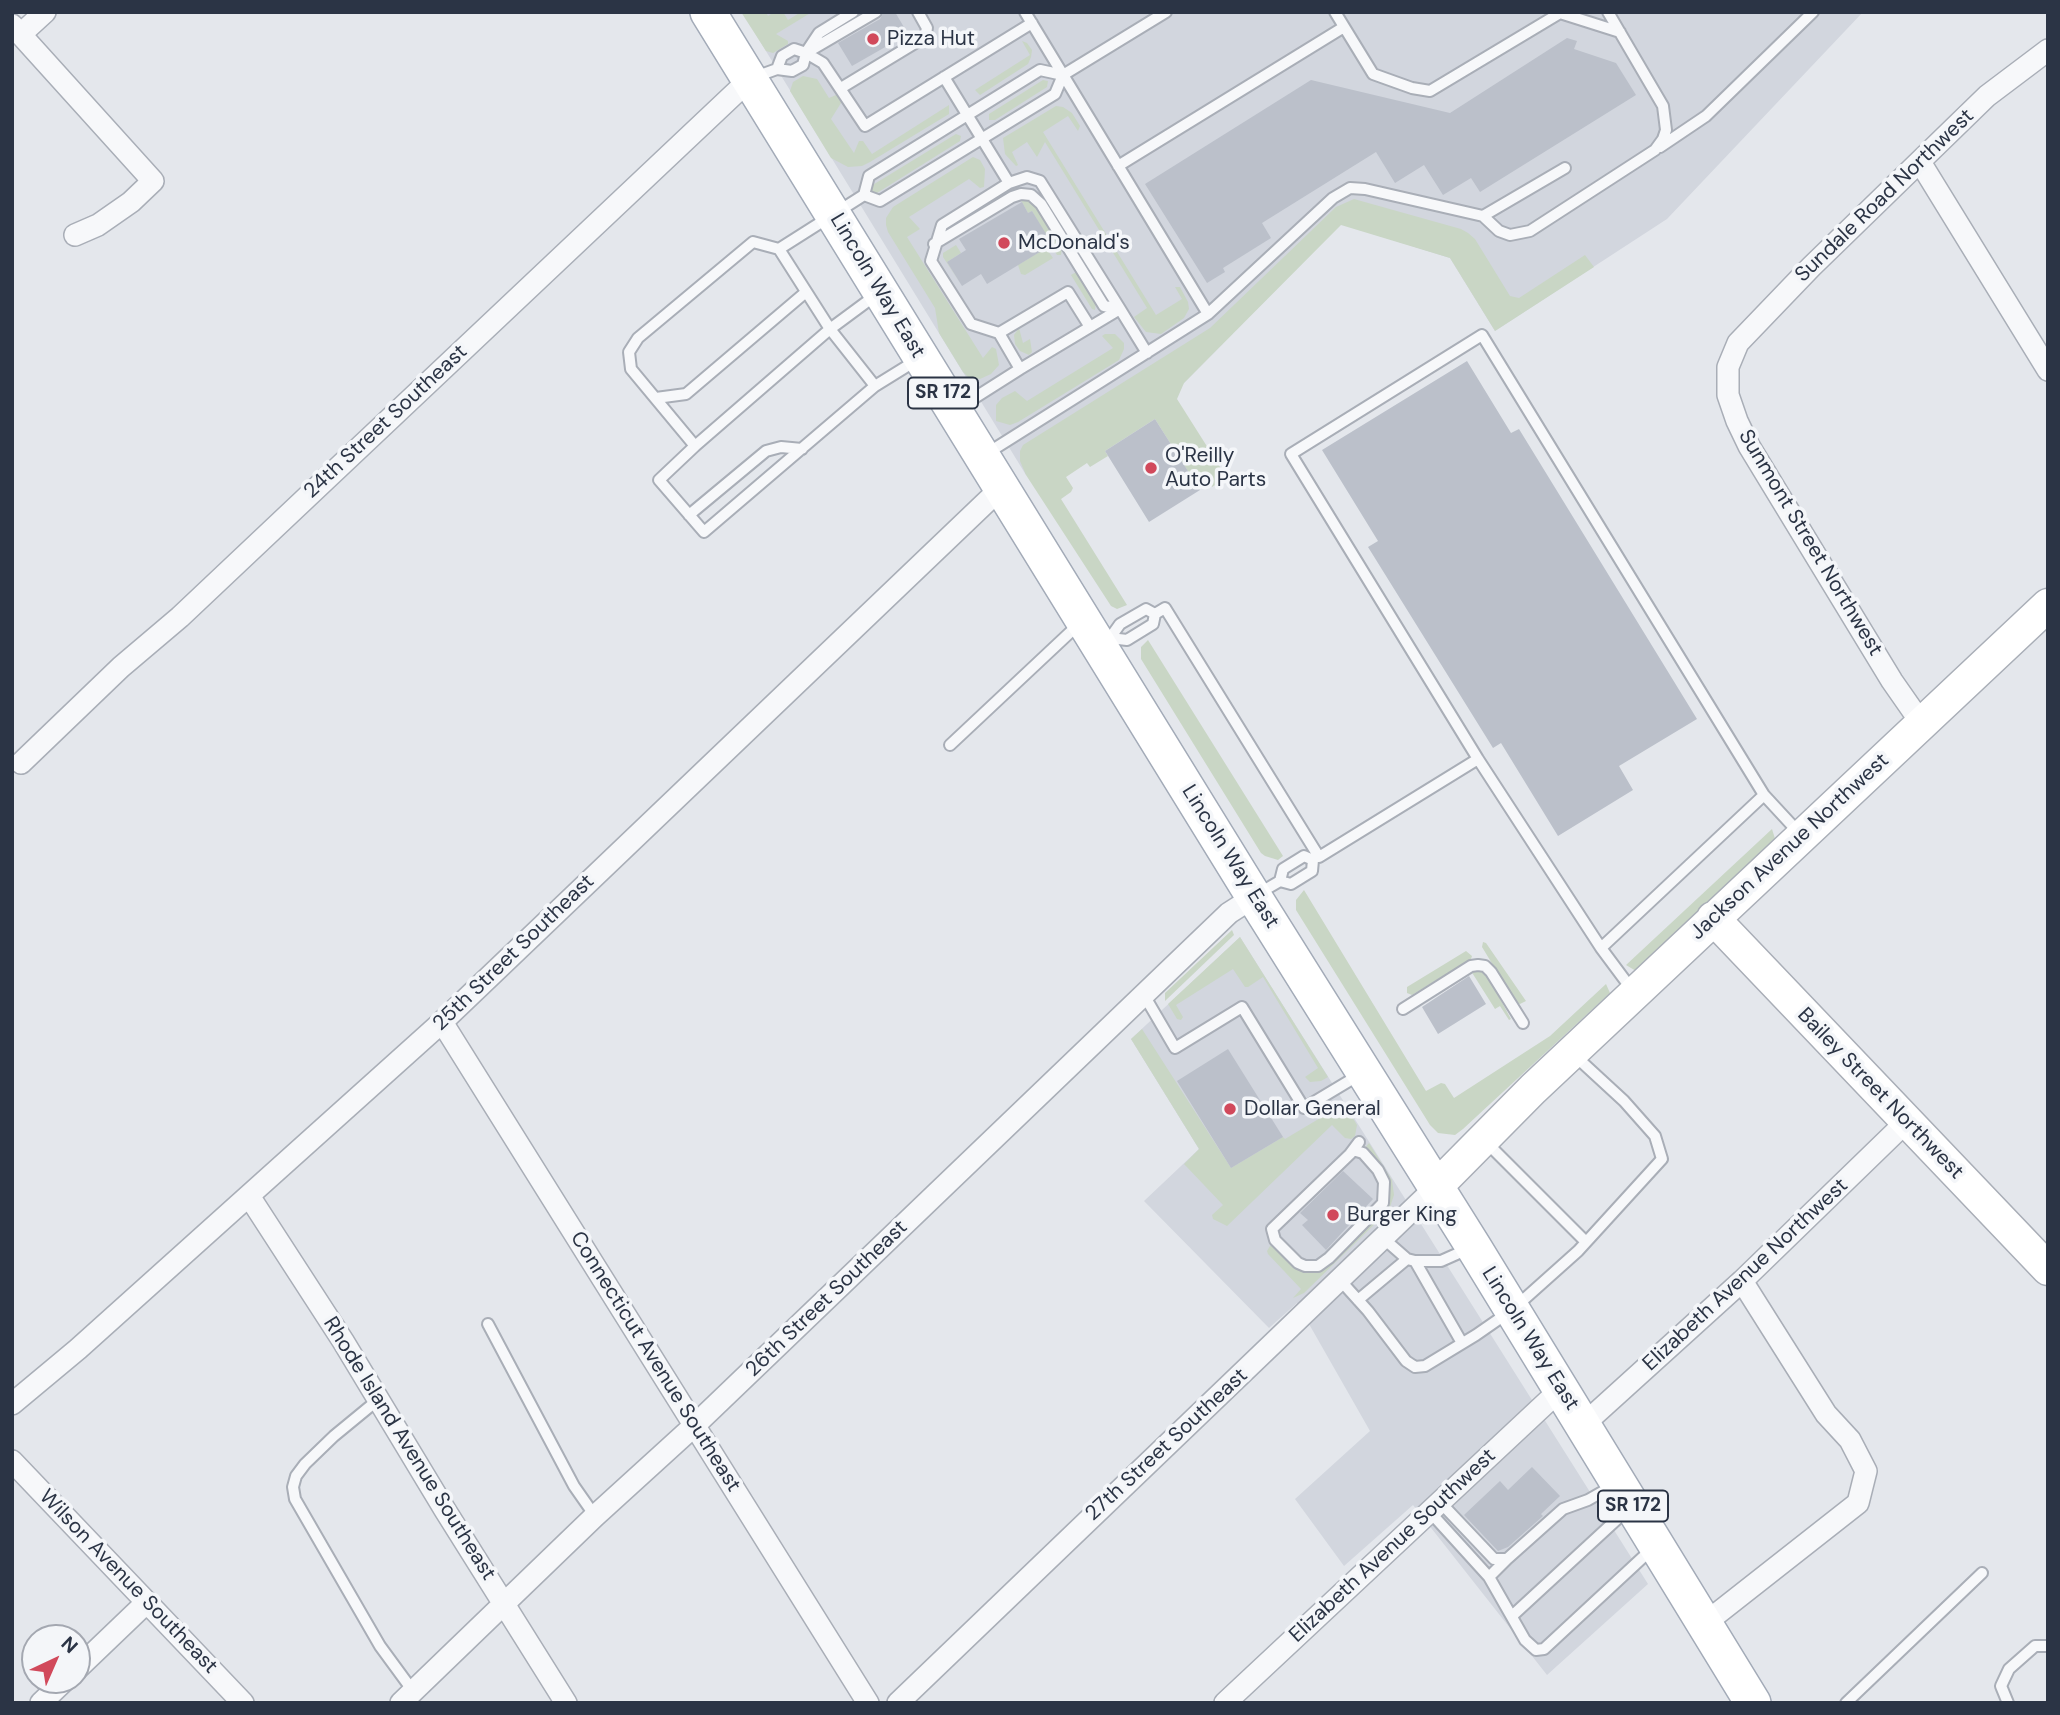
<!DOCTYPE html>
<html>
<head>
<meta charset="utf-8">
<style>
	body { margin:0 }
	#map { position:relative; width:2060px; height:1715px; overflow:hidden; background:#e4e7ec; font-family:"DM Sans",sans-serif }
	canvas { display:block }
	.frame { position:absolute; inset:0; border:14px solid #2b3445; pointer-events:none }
	.north { position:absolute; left:21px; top:1624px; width:70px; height:70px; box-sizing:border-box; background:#f4f6f9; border:2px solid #a4a8b1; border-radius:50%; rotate:44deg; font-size:19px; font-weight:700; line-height:28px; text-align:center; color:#2b3445 }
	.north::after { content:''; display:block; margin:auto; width:24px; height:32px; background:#d1495b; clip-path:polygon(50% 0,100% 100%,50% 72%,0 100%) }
</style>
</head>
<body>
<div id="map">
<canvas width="2060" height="1715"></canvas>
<div class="frame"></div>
<div class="north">N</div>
</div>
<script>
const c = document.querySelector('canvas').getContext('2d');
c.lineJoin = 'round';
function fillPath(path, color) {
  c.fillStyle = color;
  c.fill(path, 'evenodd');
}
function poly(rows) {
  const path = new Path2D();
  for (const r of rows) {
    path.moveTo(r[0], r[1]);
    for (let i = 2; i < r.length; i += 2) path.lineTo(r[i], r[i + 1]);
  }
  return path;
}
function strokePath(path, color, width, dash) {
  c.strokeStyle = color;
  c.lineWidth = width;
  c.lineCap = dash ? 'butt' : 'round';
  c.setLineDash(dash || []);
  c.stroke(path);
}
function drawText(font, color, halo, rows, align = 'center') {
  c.font = font + ' "DM Sans",sans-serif';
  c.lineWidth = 7;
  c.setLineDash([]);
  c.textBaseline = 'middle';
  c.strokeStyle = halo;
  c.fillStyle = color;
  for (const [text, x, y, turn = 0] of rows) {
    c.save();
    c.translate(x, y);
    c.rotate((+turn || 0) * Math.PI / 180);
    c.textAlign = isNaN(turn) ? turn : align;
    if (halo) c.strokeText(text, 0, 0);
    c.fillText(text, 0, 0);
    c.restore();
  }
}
fillPath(poly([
	[742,12,1863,12,1667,219,1495,331,1450,258,1341,224,1184,383,1026,475],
	[1240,937,1648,1584,1547,1675,1413,1505,1344,1566,1295,1499,1370,1431,1297,1303,1269,1328,1144,1201,1199,1149,1131,1039]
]), '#d2d6de');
fillPath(poly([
	[741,12,766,12,768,16,774,12,783,12,788,20,801,12,812,12,776,34,788,41,788,44,773,53,766,51],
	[1022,41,1027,43,1032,50,1031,57,1028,64,980,95,975,90,1030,55],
	[803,76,817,79,829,98,836,95,839,97,841,103,831,119,854,153,859,141,863,141,872,154,949,105,949,114,870,162,862,166,848,167,831,158,790,91,793,82],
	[1043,80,1048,81,1047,87,995,120,989,120,989,114],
	[1056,106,1063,107,1072,113,1080,126,1078,131,1068,116,1043,132,1156,315,1182,299,1175,287,1180,287,1188,302,1189,309,1184,318,1161,334,1146,332,1134,317,1147,308,1045,142,1037,157,1027,142,1012,152,1018,165,1016,166,1005,154,1003,138],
	[956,134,961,136,960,141,877,193,872,193,871,186],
	[973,157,980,160,985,169,984,187,980,188,969,179,909,217,920,229,907,237,983,358,992,347,996,349,999,365,991,374,980,379,968,377,963,372,939,333,935,308,888,232,886,225,886,218,893,207],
	[1019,197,1034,202,1062,247,1061,255,1057,255,1032,211,1028,213],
	[1354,199,1461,229,1468,233,1475,239,1510,296,1519,298,1585,255,1594,267,1495,331,1450,258,1341,225,1184,383,1177,399,1227,478,1212,487,1204,474,1194,481,1155,419,1105,451,1108,456,1090,467,1087,463,1066,477,1073,488,1071,492,1061,499,1127,605,1117,609,1111,606,1026,475,1020,461,1020,451,1023,445,1210,328,1336,207],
	[956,245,961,253,947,262,962,286,943,257,943,253],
	[1046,248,1053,258,1025,275,1021,274,1018,265],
	[1078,271,1096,302,1095,310,1092,309,1071,275],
	[1019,328,1023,343,1030,339,1032,352,1029,355,1020,351,1015,344,1014,335],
	[1105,334,1115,334,1124,343,1124,349,1119,360,1018,422,1010,425,996,421,996,405,1002,398,1015,391,1027,401,1113,348,1102,336],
	[1148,640,1283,856,1278,860,1265,856,1261,853,1141,659,1141,647],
	[1772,829,1776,842,1636,971,1626,965],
	[1304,890,1426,1091,1441,1083,1445,1084,1454,1098,1550,1036,1606,984,1610,993,1463,1129,1455,1135,1438,1133,1430,1125,1296,910,1296,900],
	[1232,930,1234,935,1165,1001,1165,993],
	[1240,937,1328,1077,1321,1081,1310,1082,1305,1077,1318,1068,1263,977,1248,987,1245,987,1233,969,1176,1005,1183,1017,1181,1020,1177,1019,1168,1004],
	[1483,942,1486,943,1526,1001,1520,1004,1516,1003,1482,947],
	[1466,951,1472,956,1471,959,1412,995,1407,993,1407,987],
	[1476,969,1486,973,1511,1019,1509,1020,1500,1006,1495,1009,1471,971],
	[1142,1029,1231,1168,1283,1137,1285,1139,1342,1105,1345,1105,1357,1125,1355,1136,1351,1139,1345,1138,1332,1125,1227,1226,1213,1219,1212,1215,1223,1205,1184,1164,1199,1149,1131,1039],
	[1369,1143,1392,1180,1394,1195,1389,1210,1304,1293,1293,1298,1301,1289,1268,1254,1267,1251,1270,1246,1273,1245,1308,1271,1322,1270,1387,1207,1390,1194,1388,1178,1380,1164,1364,1149]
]), '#c9d6c5');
fillPath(poly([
	[884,12,895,12,908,34,852,66,838,43,880,19],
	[1567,38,1577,41,1574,49,1616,63,1636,95,1480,192,1471,178,1443,195,1424,165,1395,183,1376,152,1262,223,1271,238,1223,268,1225,272,1207,283,1145,184,1311,80,1450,113],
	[1022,202,1028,213,1032,211,1048,237,1044,239,1048,247,987,284,981,274,962,286,947,262,966,250,959,239],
	[1467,361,1511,433,1519,429,1697,719,1619,766,1633,790,1558,836,1501,743,1493,748,1368,547,1378,541,1322,450],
	[1155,419,1200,490,1149,522,1105,451],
	[1469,976,1486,1004,1438,1034,1422,1007],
	[1228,1049,1283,1137,1231,1168,1177,1081],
	[1343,1171,1373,1199,1326,1250,1302,1225,1308,1220,1300,1213],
	[1532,1467,1560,1496,1541,1514,1543,1516,1508,1547,1498,1551,1464,1515,1500,1481,1508,1490]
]), '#bbc0ca');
const lane = poly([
	[1025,12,1208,314],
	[1335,12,1373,74,1412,88,1430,91,1560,13,1620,32],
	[807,51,819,33,853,12],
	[806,53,823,63,865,126,1032,23],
	[806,53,876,12],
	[1063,75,1166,12],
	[755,77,777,69,792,71,803,65,806,53,794,49,782,56,777,69],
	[944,77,1009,183],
	[841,88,925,37,927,28,918,12],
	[1660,147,1706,116,1813,12],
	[1118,166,1344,27],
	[864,195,880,201,1055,94,1063,75,1040,70,869,176,864,195,779,249,753,242,638,338,629,352,631,369,695,446,830,329,876,295],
	[1483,216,1499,231,1510,235,1530,231,1655,150,1663,139,1666,130,1663,106,1608,12],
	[934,244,1012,197,1021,194,1031,195,1041,204,1104,306,1120,309],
	[779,249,830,329,875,386],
	[1120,309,1020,369,999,333,971,324,931,261,942,225,1009,183,1027,177,1040,181,1120,309,1147,353],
	[999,333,1068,292,1090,327],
	[656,398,686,394,806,292],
	[957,409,1020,369],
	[695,446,659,480,704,532,875,386,917,360],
	[986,454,1208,314,1333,198,1350,188,1365,189,1483,216,1565,168],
	[689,515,766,451,781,447,802,449],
	[1155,614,1146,609,1120,624,1110,638,1127,640,1153,624,1155,614,1165,608,1319,857,1478,759],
	[950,745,1079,624],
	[1764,795,1482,335,1291,454,1478,759,1601,948,1764,795,1801,835],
	[1256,895,1280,881,1283,869,1304,856,1313,860,1312,871,1291,884,1280,881],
	[1601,948,1633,991],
	[1144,995,1175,1048,1242,1007,1304,1108,1359,1075],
	[1403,1009,1471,966,1478,965,1485,966,1491,972,1523,1023],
	[1486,1142,1586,1242],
	[1353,1150,1363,1153,1378,1170,1384,1182,1383,1203,1329,1258,1318,1266,1305,1266,1298,1263,1275,1240,1272,1229,1350,1154,1359,1142],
	[1383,1238,1407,1259,1415,1261,1441,1261,1468,1249],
	[1415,1261,1462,1343],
	[1340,1280,1368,1311,1406,1361,1415,1367,1425,1366,1476,1335,1512,1310,1578,1251,1662,1159,1655,1136,1624,1101,1573,1054],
	[1358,1300,1407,1259],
	[488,1324,574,1486,595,1516],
	[379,1399,334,1436,305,1464,296,1476,293,1487,295,1499,380,1646,413,1691],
	[1440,1502,1494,1559,1507,1559,1563,1509,1588,1500,1616,1484],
	[1430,1512,1489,1577,1525,1640,1536,1650,1544,1649,1654,1547],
	[1489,1577,1507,1559],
	[1512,1616,1627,1510],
	[1846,1703,1982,1573],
	[2008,1703,2001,1686,2009,1669,2035,1646,2048,1646]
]);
const street = poly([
	[12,25,153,181,131,202,98,225,75,235],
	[21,34,45,12],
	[1920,162,2048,370],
	[1922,724,1892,681,1749,446,1737,421,1728,395,1728,367,1738,343,1811,267,1987,96,2048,50],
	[21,763,121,667,180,617,749,80],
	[442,1022,868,1703],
	[249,1196,343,1341,445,1510,566,1703],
	[12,1404,78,1349,442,1022,1002,487],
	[1583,1425,1742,1281,1906,1122],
	[12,1461,243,1703],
	[1704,1624,1858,1503,1866,1471,1850,1440,1826,1414,1742,1281],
	[77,1669,147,1602],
	[41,1703,65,1680],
	[401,1703,595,1516,695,1425,1229,913,1254,897],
	[898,1703,1436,1187],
	[1225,1703,1561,1389]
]);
const secondary = poly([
	[1713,918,2048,1269],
	[1436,1187,1533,1089,2048,605]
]);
const primary = poly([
	[708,12,1254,897,1473,1246,1753,1703]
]);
strokePath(lane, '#a9aeb7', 14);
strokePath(street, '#a9aeb7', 24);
strokePath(secondary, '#a9aeb7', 35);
strokePath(primary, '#a3abb8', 38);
strokePath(lane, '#f7f8fa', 10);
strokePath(street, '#f7f8fa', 21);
strokePath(secondary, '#fff', 32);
strokePath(primary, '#fff', 35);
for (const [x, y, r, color] of [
	[873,39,7,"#d1495b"],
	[1004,243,7,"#d1495b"],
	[1151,468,7,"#d1495b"],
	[1230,1109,7,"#d1495b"],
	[1333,1215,7,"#d1495b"]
]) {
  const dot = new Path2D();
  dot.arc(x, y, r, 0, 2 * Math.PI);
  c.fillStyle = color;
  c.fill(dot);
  strokePath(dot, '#f4f6f9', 2.5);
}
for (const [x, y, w] of [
	[943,393,70],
	[1633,1506,70]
]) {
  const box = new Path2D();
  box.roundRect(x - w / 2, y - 15.5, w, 31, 5);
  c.fillStyle = '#f4f6f9';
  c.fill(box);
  strokePath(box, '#2b3445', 2);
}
drawText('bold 19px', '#2b3445', null, [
	["SR 172",943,393],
	["SR 172",1633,1506]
]);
drawText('21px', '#2b3445', '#f4f6f9', [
	["Pizza Hut",887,39],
	["McDonald's",1018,243],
	["O'Reilly",1165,456],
	["Auto Parts",1165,480],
	["Dollar General",1244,1109],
	["Burger King",1347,1215]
], 'left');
drawText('21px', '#2b3445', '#f4f6f9', [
	["Sundale Road Northwest",1885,196,-44],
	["Lincoln Way East",877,286,59],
	["24th Street Southeast",386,422,-43],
	["Sunmont Street Northwest",1810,543,59],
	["Jackson Avenue Northwest",1790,847,-43],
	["Lincoln Way East",1230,857,58],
	["25th Street Southeast",514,953,-44],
	["Bailey Street Northwest",1880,1094,46],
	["Elizabeth Avenue Northwest",1746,1275,-43],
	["26th Street Southeast",827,1299,-44],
	["Lincoln Way East",1530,1339,58],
	["Connecticut Avenue Southeast",655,1362,58],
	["27th Street Southeast",1167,1445,-43],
	["Rhode Island Avenue Southeast",409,1449,58],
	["Elizabeth Avenue Southwest",1393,1546,-43],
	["Wilson Avenue Southeast",128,1582,46]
]);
</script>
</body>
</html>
